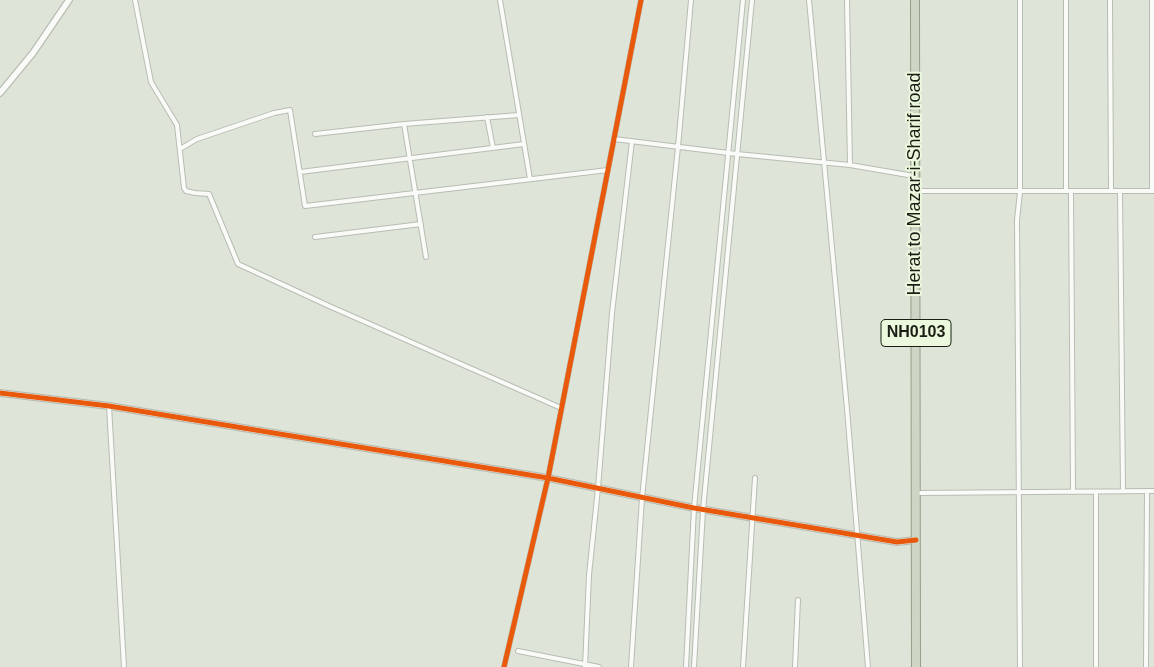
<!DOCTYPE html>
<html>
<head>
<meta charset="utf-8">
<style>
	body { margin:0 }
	canvas { display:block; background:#dee4d7 }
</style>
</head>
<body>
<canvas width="1154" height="667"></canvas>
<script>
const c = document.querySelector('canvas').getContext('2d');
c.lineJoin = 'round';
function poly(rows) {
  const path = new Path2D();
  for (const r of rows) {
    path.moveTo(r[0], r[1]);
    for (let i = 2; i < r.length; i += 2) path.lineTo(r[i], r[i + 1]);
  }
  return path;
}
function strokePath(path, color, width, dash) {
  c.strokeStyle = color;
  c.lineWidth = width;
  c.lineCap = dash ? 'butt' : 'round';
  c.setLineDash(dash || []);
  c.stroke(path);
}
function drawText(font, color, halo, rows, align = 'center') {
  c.font = font + ' Arial,sans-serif';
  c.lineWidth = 4;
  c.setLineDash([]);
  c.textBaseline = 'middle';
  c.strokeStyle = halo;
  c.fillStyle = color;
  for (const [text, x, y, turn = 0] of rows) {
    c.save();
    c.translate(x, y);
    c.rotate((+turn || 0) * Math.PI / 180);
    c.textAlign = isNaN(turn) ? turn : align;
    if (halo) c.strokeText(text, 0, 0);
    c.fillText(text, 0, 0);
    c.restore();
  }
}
const street = poly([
	[135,0,151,82,177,125,184,188,186,191,195,193,209,194,238,264,329,306,561,408],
	[500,0,530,179],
	[809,0,847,409,868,667],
	[847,0,850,165],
	[1020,0,1020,192,1017,220,1020,667],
	[1066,0,1066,191],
	[1110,0,1111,191],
	[1152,0,1152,191],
	[487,117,493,148],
	[404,124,426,257],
	[315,134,404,124,519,115],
	[614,139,737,154,850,165,914,176],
	[180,149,197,139,274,113,290,110,305,206,608,170],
	[300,172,524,144],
	[916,191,1154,191],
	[1071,191,1073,492],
	[1120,191,1123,491],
	[315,237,421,224],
	[109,406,124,667],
	[916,493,1154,491],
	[518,651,599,667],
	[504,667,548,478,641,0],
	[585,667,589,575,598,488,612,313,632,141],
	[631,667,642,498,678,147,691,0],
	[686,667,694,508,743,0],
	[694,667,703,510,752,0],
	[743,667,755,478],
	[795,667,798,600],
	[1096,667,1096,492],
	[1146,667,1147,491]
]);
const secondary = poly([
	[0,93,33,53,69,0],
	[0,393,109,406,548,478,694,508,897,542,916,540]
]);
const highway = poly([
	[915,0,916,667]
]);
strokePath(street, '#b8bdb3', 6);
strokePath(secondary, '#b8bdb3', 8);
strokePath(highway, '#969f89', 10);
strokePath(street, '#fafbf9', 4);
strokePath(secondary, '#fafbf9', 5.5);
strokePath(highway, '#cfd5c4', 8);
strokePath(poly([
	[0,393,109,406,548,478,694,508,897,542,916,540],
	[504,667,548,478,641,0]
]), '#e8590c', 5);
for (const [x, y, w] of [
	[916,333,70]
]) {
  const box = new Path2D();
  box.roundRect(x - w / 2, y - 13.5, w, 27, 4);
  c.fillStyle = '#ecf8de';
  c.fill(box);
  strokePath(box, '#1a1e15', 1);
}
drawText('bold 16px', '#1a1e15', null, [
	["NH0103",916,333]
]);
drawText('18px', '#1a1e15', '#ecf8de', [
	["Herat to Mazar-i-Sharif road",915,184,-90]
]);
</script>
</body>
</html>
